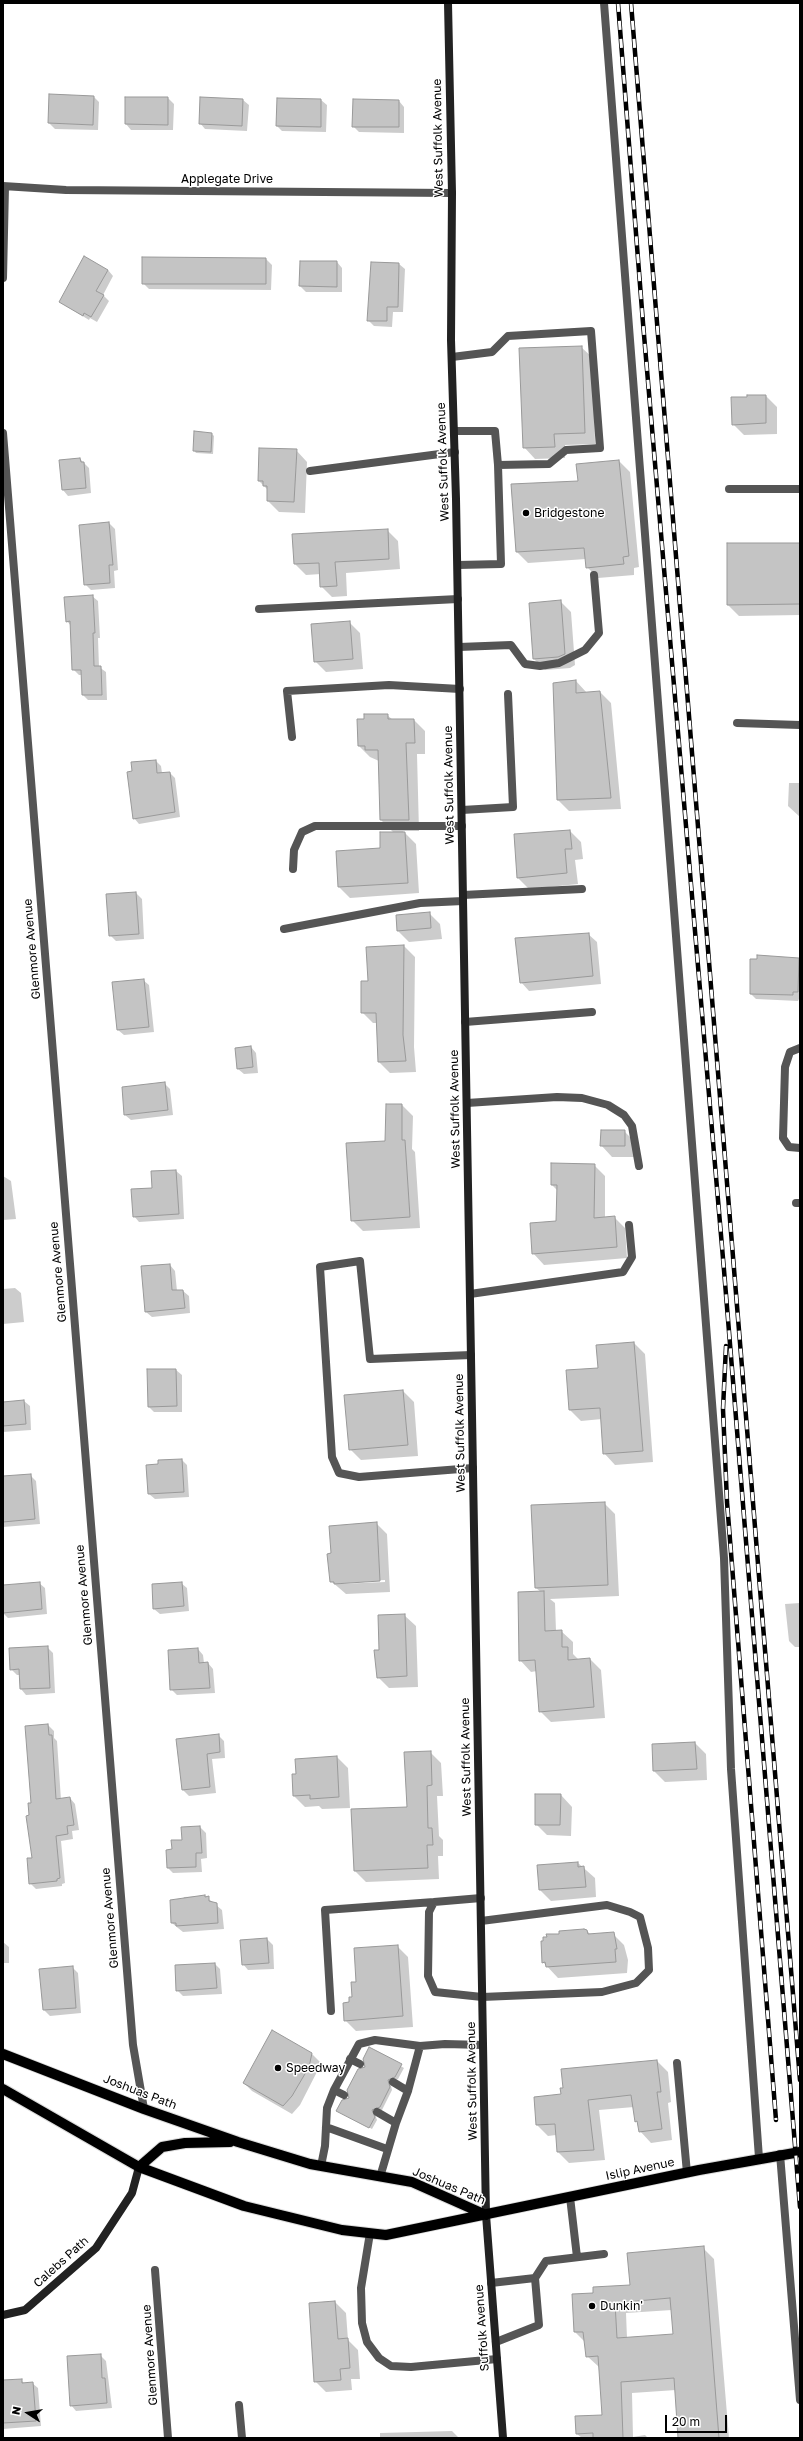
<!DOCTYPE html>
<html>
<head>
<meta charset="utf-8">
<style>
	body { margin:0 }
	#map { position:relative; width:803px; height:2441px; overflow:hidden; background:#fff; font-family:"Golos Text",sans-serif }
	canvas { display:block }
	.frame { position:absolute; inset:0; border:4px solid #000; pointer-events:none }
	.north { position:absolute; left:8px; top:2393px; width:40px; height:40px; -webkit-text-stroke:3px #fff; paint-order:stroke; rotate:282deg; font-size:11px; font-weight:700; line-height:16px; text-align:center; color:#000 }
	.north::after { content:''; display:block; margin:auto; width:14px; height:18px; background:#000; clip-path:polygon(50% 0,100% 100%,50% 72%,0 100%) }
	.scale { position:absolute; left:665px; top:2415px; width:62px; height:18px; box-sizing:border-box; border:2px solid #000; border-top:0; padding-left:5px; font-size:12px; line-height:14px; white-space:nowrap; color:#000; -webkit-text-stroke:3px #fff; paint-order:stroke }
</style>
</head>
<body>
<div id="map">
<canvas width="803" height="2441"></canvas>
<div class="frame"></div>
<div class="north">N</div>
<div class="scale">20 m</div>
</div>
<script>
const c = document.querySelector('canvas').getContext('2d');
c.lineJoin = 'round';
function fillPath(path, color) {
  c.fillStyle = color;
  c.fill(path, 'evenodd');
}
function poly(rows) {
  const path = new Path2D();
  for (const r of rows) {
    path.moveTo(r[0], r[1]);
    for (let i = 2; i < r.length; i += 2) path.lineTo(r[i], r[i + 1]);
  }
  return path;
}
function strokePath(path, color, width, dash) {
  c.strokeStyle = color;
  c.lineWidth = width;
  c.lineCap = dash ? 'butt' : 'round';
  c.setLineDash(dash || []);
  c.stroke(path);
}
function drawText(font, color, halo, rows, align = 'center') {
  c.font = font + ' "Golos Text",sans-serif';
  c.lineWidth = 3;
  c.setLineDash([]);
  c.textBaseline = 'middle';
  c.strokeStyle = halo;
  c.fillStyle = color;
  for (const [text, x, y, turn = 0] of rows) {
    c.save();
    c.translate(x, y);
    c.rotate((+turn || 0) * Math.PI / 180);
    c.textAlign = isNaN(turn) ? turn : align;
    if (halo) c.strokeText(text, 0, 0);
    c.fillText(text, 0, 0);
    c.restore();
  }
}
fillPath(poly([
	[94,97,99,102,98,130,55,129,49,123],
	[126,98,168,98,174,104,173,130,131,130,126,124],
	[278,99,321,100,327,105,326,132,282,131,277,126],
	[243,100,249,105,247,131,205,129,200,123],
	[399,101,404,107,404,133,359,132,353,126],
	[143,258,266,259,272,265,271,290,149,289,143,283],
	[337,262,342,268,342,292,306,292,300,286],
	[372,263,399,264,405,269,403,312,393,312,392,327,374,326,368,320],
	[108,270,113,276,103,295,109,301,97,322,90,318,89,320,60,302],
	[581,347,593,358,595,444,565,445,565,458,535,459,524,447],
	[766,396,777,407,777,434,744,435,733,424],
	[212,434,214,436,213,454,196,453,194,450],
	[296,450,307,462,305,513,279,512,268,501,268,490,259,481],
	[80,459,89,468,91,493,68,496,63,490],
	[619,461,630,472,639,567,634,568,634,575,598,578,587,567,586,559,528,563,517,552,579,482],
	[109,523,115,529,118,570,114,571,115,588,91,590,85,584],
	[387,530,398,541,400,569,346,573,347,596,332,597,321,586,321,574,306,575,295,564],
	[800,544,800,615,739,616,728,605],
	[92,596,98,601,100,638,98,638,99,667,106,672,107,700,88,700,83,695,82,675,79,675,73,669,71,626,67,621],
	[560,601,571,612,575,665,570,668,545,670,534,659],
	[349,622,360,633,363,669,326,672,315,661],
	[576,681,587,693,600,692,611,703,621,809,569,811,558,800,554,684],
	[387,715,393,720,414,720,425,731,425,754,417,754,419,831,403,831,416,844,419,893,350,898,339,887,381,849,393,832,381,820,379,761,370,757,359,746],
	[156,761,161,766,162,773,170,773,175,778,180,817,139,824,134,818],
	[789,783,800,783,800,817,788,806],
	[570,831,581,842,583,859,575,860,578,884,529,889,518,878],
	[136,893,142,899,144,939,116,941,110,935],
	[429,913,440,924,442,939,409,942,398,931],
	[588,934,597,942,601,984,529,991,521,982],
	[404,946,415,957,414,1047,416,1072,390,1073,379,1062,378,1023,373,1023,362,1012,369,982],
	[798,959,800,961,800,997,798,1001,756,999,751,994,758,960],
	[143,980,149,985,154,1032,124,1035,118,1030],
	[251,1047,256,1053,258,1073,244,1074,238,1069],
	[164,1083,170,1089,173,1115,131,1120,125,1115],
	[387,1105,402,1105,413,1116,412,1149,415,1152,420,1228,363,1231,352,1220,386,1142],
	[624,1131,635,1142,635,1157,612,1157,601,1145],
	[594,1165,605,1176,605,1218,614,1217,625,1228,627,1258,544,1265,533,1253,557,1222,558,1191,552,1185],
	[176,1171,182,1176,184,1219,139,1222,134,1216,153,1189,152,1172],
	[3,1176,11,1181,16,1219,3,1220],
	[170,1265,175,1271,177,1291,183,1291,189,1296,190,1313,152,1317,146,1312],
	[15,1288,21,1293,24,1322,3,1324,3,1289],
	[634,1343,645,1354,653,1462,615,1465,604,1453,602,1419,581,1421,570,1410,599,1369],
	[176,1370,182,1375,182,1412,154,1412,148,1406],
	[403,1391,414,1402,418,1456,361,1460,350,1449],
	[24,1401,30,1406,31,1430,3,1432,3,1403],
	[182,1460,187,1465,189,1497,155,1499,149,1494,159,1465],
	[30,1475,36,1481,40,1524,3,1527,3,1477],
	[604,1503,615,1514,619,1596,550,1599,555,1603,556,1631,561,1631,573,1642,573,1654,578,1659,590,1659,601,1670,605,1718,551,1722,540,1711,537,1671,531,1672,520,1660,541,1592,536,1588],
	[376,1523,387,1534,390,1592,346,1594,331,1581],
	[385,1580,385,1582,340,1584,340,1582],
	[39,1583,45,1588,47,1614,8,1618,3,1613,3,1586],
	[181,1583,187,1588,189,1611,160,1614,154,1609],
	[800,1603,800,1647,795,1647,789,1641,785,1604],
	[404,1615,416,1626,418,1687,389,1688,378,1677,380,1651],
	[47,1647,53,1653,55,1693,26,1695,21,1689,20,1675,17,1675,11,1669],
	[198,1649,203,1655,204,1663,208,1663,213,1669,215,1693,177,1695,171,1689],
	[48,1725,54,1731,54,1738,57,1741,61,1800,70,1798,75,1804,79,1830,72,1831,73,1839,61,1841,65,1883,62,1884,62,1886,36,1889,30,1883,33,1859,30,1816],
	[218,1735,224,1741,225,1758,212,1759,216,1793,189,1796,183,1790,177,1740],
	[695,1743,706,1754,707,1780,665,1782,654,1771],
	[430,1752,441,1763,443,1796,437,1796,439,1836,443,1840,443,1856,438,1856,439,1879,366,1882,355,1871,408,1808],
	[337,1757,348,1768,350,1808,322,1809,319,1806,305,1807,294,1796],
	[561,1795,572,1807,571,1836,547,1835,536,1824],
	[200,1827,206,1833,207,1858,201,1859,202,1872,173,1873,168,1868,173,1850,183,1841,182,1828],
	[578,1863,595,1878,596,1897,551,1901,540,1890],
	[205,1896,222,1910,224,1929,183,1932,178,1928,172,1923,184,1897],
	[587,1931,591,1935,613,1934,624,1945,628,1960,627,1973,558,1978,543,1962,560,1935],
	[267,1939,273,1945,274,1969,248,1970,243,1964],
	[3,1942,9,1947,9,1963,3,1963],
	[397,1946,408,1957,413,2027,356,2031,345,2020,357,1983],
	[215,1964,220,1969,222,1994,183,1996,177,1990],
	[72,1967,78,1973,81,2013,50,2016,44,2010],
	[370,2048,404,2068,398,2079,390,2082,392,2090,382,2110,374,2112,377,2120,372,2129,339,2111,350,2098,366,2067],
	[312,2054,320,2062,320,2066,300,2105,292,2114,252,2091,244,2083],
	[657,2061,668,2072,671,2102,668,2103,672,2140,651,2143,640,2131,634,2107,599,2110,605,2160,569,2163,558,2152,556,2135,548,2136,537,2125,562,2095],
	[703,2248,714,2259,729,2438,679,2438,676,2390,632,2393,633,2437,645,2435,648,2438,582,2438,577,2434,603,2416,599,2367,587,2356,585,2342,575,2332,573,2295,594,2294,631,2286],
	[672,2310,674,2335,627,2338,626,2313],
	[335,2302,346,2313,348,2340,358,2350,360,2379,351,2379,352,2390,326,2392,315,2381,310,2304],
	[100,2355,106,2361,112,2408,76,2411,71,2405],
	[21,2380,25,2384,32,2383,38,2388,41,2426,3,2429,3,2381],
	[452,2431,459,2438,380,2438,380,2433]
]), '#0003');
const building = poly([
	[49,94,94,96,93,125,48,123,49,94],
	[125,97,168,97,168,125,125,124,125,97],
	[200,97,243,99,242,126,199,124,200,97],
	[277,98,321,99,321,127,276,126,277,98],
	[353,99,399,100,399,127,352,127,353,99],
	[84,256,108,270,96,291,104,295,91,317,84,313,83,316,59,302,84,256],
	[142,257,266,258,266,284,142,284,142,257],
	[300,261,337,261,337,287,299,286,300,261],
	[371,262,399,263,398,307,387,307,387,321,367,321,371,262],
	[582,346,585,433,554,434,555,447,523,448,519,348,582,346],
	[747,395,766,395,766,423,732,425,731,397,747,397,747,395],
	[194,431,212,433,211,452,193,451,194,431],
	[259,448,297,449,294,502,267,501,267,486,263,486,263,481,258,481,259,448],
	[80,458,81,462,84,462,86,488,62,490,59,460,80,458],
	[619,460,629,556,623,557,624,564,586,568,584,548,516,552,511,484,578,481,576,464,619,460],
	[109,522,113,565,109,565,110,583,84,585,79,525,109,522],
	[388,529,389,559,335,562,337,586,320,587,319,563,294,564,292,534,388,529],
	[727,543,800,543,800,604,727,605,727,543],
	[93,595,95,633,93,633,94,666,101,666,102,695,82,695,81,670,72,670,70,621,66,622,64,597,93,595],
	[561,600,565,654,558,657,533,659,529,603,561,600],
	[350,621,353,659,314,662,311,624,350,621],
	[576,680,576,693,600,691,611,798,557,800,553,683,576,680],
	[364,714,388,714,388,719,414,719,415,743,406,743,409,820,380,820,378,750,365,750,365,746,358,746,357,719,364,719,364,714],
	[156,760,157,773,170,772,175,812,133,819,127,772,132,771,131,762,156,760],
	[570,830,572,849,565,849,567,873,517,878,514,834,570,830],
	[380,832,405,832,408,883,338,887,336,851,380,848,380,832],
	[136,892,139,934,109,936,106,894,136,892],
	[430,912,431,928,397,931,396,915,430,912],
	[589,933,593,976,520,983,515,938,589,933],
	[404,945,403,1035,406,1061,378,1062,376,1013,361,1013,361,981,368,981,366,947,404,945],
	[757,955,799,958,798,992,793,992,793,995,750,994,750,959,757,959,757,955],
	[144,979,149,1027,117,1030,112,982,144,979],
	[251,1046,253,1067,237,1069,235,1048,251,1046],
	[165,1082,168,1110,124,1115,122,1087,165,1082],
	[386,1104,402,1104,402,1140,405,1140,410,1217,351,1221,346,1143,385,1141,386,1104],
	[601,1130,625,1130,625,1146,600,1146,601,1130],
	[551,1163,595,1164,594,1218,615,1216,617,1247,532,1254,530,1223,556,1221,557,1185,551,1185,551,1163],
	[176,1170,179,1214,133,1217,131,1189,152,1188,151,1171,176,1170],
	[170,1264,172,1290,183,1290,185,1308,145,1312,141,1266,170,1264],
	[634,1342,643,1451,603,1454,600,1408,569,1410,566,1370,598,1368,596,1345,634,1342],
	[147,1369,176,1369,177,1406,148,1407,147,1369],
	[403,1390,408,1445,349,1450,344,1395,403,1390],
	[24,1400,26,1424,3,1426,3,1402,24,1400],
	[182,1459,184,1492,148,1494,146,1465,158,1464,158,1460,182,1459],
	[31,1474,35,1519,3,1522,3,1476,31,1474],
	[605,1502,608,1585,535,1588,531,1505,605,1502],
	[377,1522,380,1581,334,1584,334,1582,330,1582,327,1554,331,1553,329,1526,377,1522],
	[40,1582,42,1609,3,1613,3,1585,40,1582],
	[182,1582,184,1606,153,1609,152,1584,182,1582],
	[544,1591,545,1631,562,1630,562,1647,568,1647,568,1660,590,1658,594,1707,539,1712,535,1660,519,1661,518,1592,544,1591],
	[405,1614,407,1676,377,1678,374,1650,379,1650,378,1615,405,1614],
	[48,1646,50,1688,20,1689,19,1669,10,1670,9,1648,48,1646],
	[198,1648,199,1663,208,1662,210,1688,170,1690,168,1650,198,1648],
	[48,1724,49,1735,52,1735,56,1799,70,1797,74,1825,67,1826,68,1834,56,1836,60,1878,57,1879,57,1881,29,1884,27,1858,32,1858,26,1816,29,1815,28,1803,31,1803,25,1726,48,1724],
	[219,1734,220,1752,207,1754,210,1787,182,1790,176,1739,219,1734],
	[695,1742,697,1769,653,1771,652,1744,695,1742],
	[431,1751,432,1785,427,1786,428,1828,432,1828,433,1845,427,1845,428,1868,354,1871,351,1809,407,1807,404,1752,431,1751],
	[337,1756,339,1797,310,1799,310,1795,293,1796,292,1774,296,1774,295,1759,337,1756],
	[535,1794,561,1794,560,1825,535,1825,535,1794],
	[200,1826,202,1853,196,1853,196,1867,167,1868,166,1850,172,1849,171,1840,182,1840,181,1827,200,1826],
	[578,1862,578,1867,584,1866,586,1887,539,1890,537,1865,578,1862],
	[205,1895,205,1897,209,1896,209,1901,217,1903,218,1923,176,1926,176,1923,171,1923,170,1900,205,1895],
	[584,1929,587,1930,588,1934,614,1932,617,1949,615,1949,616,1962,546,1967,545,1962,542,1963,541,1941,543,1941,543,1937,547,1937,546,1934,559,1934,559,1931,584,1929],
	[267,1938,269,1963,242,1965,240,1940,267,1938],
	[398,1945,403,2016,344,2021,343,2003,349,2002,349,1997,352,1997,351,1982,356,1982,354,1948,398,1945],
	[215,1963,217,1988,176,1991,175,1965,215,1963],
	[73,1966,76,2008,43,2010,39,1969,73,1966],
	[272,2030,312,2053,309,2067,292,2096,283,2106,243,2083,272,2030],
	[369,2047,402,2064,395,2077,388,2080,390,2087,380,2107,372,2110,375,2117,369,2128,336,2111,342,2100,349,2098,347,2090,358,2069,365,2067,363,2059,369,2047],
	[657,2060,661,2092,657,2092,662,2129,639,2132,637,2121,635,2122,631,2095,588,2100,594,2150,557,2152,555,2124,536,2125,534,2097,561,2094,560,2088,563,2088,561,2069,657,2060],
	[704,2246,719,2438,678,2438,674,2378,621,2382,623,2438,593,2438,593,2433,576,2434,575,2416,602,2415,598,2356,586,2357,583,2332,574,2332,572,2294,593,2293,593,2287,630,2285,627,2253,704,2246],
	[670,2298,673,2334,617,2338,615,2303,670,2298],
	[335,2301,338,2339,348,2338,350,2368,340,2369,341,2380,314,2382,309,2303,335,2301],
	[101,2354,102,2378,105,2378,107,2403,70,2406,67,2356,101,2354],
	[22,2379,22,2383,33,2382,36,2421,3,2423,3,2380,22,2379]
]);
fillPath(building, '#c4c4c4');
strokePath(building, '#999', 1);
const primary = poly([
	[3,2054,144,2109,238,2142,310,2164,412,2182,486,2215],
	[3,2089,139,2167,244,2206,342,2230,386,2235,699,2170,800,2152],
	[139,2167,162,2147,185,2143,230,2142]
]);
strokePath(primary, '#dbdbdb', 12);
strokePath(poly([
	[604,3,724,1558,731,1769,759,2158],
	[452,357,492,352,508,336,591,331,600,448,566,450,549,464,498,465,495,431,454,431],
	[310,471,455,452],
	[458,565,501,564,498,465],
	[259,609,458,599],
	[459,647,511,645,525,664,540,666,559,663,585,650,599,633,594,575],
	[292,737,287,691,389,685,460,689],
	[462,810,513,807,508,694],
	[293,869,294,850,302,832,315,826,462,826],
	[463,895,582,889],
	[284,929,420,903,463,901],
	[465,1022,592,1012],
	[800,1048,790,1052,785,1067,783,1138,789,1147,800,1148],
	[467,1103,557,1097,582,1098,608,1105,624,1115,632,1126,639,1166],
	[470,1294,623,1272,632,1257,629,1225],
	[471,1355,370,1359,360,1261,320,1267,332,1457,339,1473,359,1477,473,1468],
	[481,1898,434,1902,429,1912,428,1976,435,1992,482,1997,602,1992,636,1983,649,1970,648,1948,640,1917,630,1912,607,1905,481,1921],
	[331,2011,325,1910,434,1902],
	[350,2059,360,2064],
	[677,2063,687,2173],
	[393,2082,408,2091],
	[334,2090,359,2044,375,2040,420,2046],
	[377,2112,396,2123,380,2177],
	[396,2123,408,2091,420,2046,445,2044,483,2045],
	[326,2127,387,2149],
	[780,2154,800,2400],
	[321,2166,325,2146,327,2108,334,2090,344,2095],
	[570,2197,577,2257],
	[370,2233,361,2288,362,2323,367,2342,379,2358,391,2366,411,2367,497,2359],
	[491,2283,535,2278],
	[496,2342,539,2325,535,2278,546,2261,604,2254],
	[239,2405,242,2438]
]), '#555', 8);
strokePath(poly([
	[3,186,66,190,452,193],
	[3,278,5,187],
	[3,433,133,2045,144,2109],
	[729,489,800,489],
	[737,723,800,725],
	[796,1203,800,1203],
	[155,2270,168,2438]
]), '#555', 8);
strokePath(poly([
	[448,3,452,193,451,340,456,499,486,2215,503,2438],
	[3,2315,25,2310,96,2248,132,2193,139,2167]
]), '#222', 8);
strokePath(primary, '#000', 10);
const rail = poly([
	[618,3,643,323,724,1270,800,2207],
	[631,3,800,2080],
	[726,1346,723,1409,727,1502,776,2120]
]);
strokePath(rail, '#000', 4.5);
strokePath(rail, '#fff', 3, [9]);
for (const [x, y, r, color] of [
	[526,513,4,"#000"],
	[278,2068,4,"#000"],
	[592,2306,4,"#000"]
]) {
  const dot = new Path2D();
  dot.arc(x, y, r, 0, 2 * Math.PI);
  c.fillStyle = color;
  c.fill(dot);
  strokePath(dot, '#fff', 1.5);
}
drawText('12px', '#000', '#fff', [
	["West Suffolk Avenue",438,138,-91],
	["Applegate Drive",227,179],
	["West Suffolk Avenue",443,462,-92],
	["West Suffolk Avenue",449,785,-91],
	["Glenmore Avenue",32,949,-95],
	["West Suffolk Avenue",455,1109,-91],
	["Glenmore Avenue",58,1272,-95],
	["West Suffolk Avenue",460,1433,-91],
	["Glenmore Avenue",84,1595,-95],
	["West Suffolk Avenue",466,1757,-91],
	["Glenmore Avenue",110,1918,-95],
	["West Suffolk Avenue",472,2081,-91],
	["Joshuas Path",140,2092,21],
	["Islip Avenue",640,2169,-12],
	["Joshuas Path",449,2186,23],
	["Calebs Path",61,2262,-42],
	["Suffolk Avenue",482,2328,-94],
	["Glenmore Avenue",150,2355,-94]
]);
drawText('12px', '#000', '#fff', [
	["Bridgestone",534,513],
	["Speedway",286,2068],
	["Dunkin'",600,2306]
], 'left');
</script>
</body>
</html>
